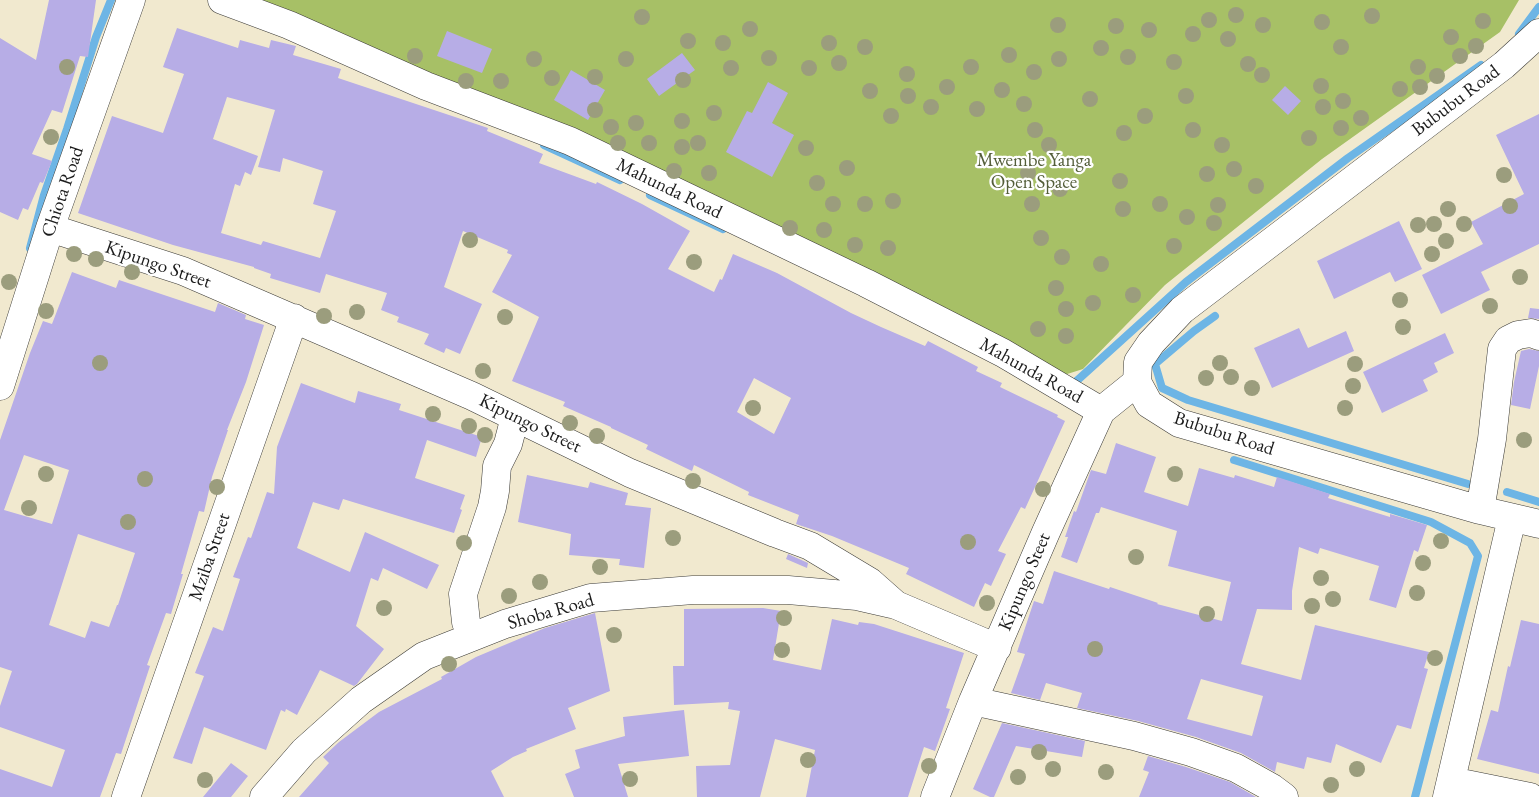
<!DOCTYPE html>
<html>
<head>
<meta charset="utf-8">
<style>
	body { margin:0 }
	canvas { display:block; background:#f1e9cf }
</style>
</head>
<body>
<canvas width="1539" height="797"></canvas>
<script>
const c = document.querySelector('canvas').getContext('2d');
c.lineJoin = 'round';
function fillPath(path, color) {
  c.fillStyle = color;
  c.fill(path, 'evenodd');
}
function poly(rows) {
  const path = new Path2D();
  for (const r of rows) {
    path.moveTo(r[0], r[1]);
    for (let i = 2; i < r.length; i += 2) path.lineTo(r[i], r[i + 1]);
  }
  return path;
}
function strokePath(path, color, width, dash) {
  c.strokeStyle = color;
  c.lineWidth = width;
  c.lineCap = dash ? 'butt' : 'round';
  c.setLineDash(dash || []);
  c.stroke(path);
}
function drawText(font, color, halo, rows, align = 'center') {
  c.font = font + ' "EB Garamond",serif';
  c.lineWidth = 4.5;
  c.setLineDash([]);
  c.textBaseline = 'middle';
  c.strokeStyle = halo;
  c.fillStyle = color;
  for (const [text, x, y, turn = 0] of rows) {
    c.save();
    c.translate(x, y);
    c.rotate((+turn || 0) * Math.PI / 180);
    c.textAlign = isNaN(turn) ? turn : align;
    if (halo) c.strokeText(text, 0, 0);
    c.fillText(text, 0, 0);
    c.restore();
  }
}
fillPath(poly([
	[221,0,1519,0,1500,32,1322,159,1165,285,1083,369,1064,375]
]), '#a7c066');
strokePath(poly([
	[1519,34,1539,7],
	[544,145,620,180],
	[650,195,723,229],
	[30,248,44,195,67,129,96,37,111,0],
	[1215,316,1194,331,1155,364,1162,388,1188,400,1468,484],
	[1069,385,1071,386,1186,282,1348,158,1481,65],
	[1234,460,1431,522,1470,543,1478,556,1415,797],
	[1507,492,1539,502]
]), '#6db5e5', 8);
fillPath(poly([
	[49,0,96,0,88,57,80,56,62,113,52,110,32,154,52,161,43,183,40,182,28,210,23,208,18,220,0,212,0,38,36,60],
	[177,28,238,48,240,40,269,48,271,40,296,46,293,55,341,69,338,78,488,128,487,131,543,154,539,163,596,184,597,182,642,204,690,231,668,269,714,292,720,279,722,280,733,254,777,273,851,313,881,327,925,346,928,341,978,367,976,371,1002,383,1000,387,1058,415,1057,417,1065,421,1025,509,1021,507,998,551,1006,554,991,586,985,583,974,607,906,574,909,568,832,536,796,524,799,515,748,495,749,492,694,465,692,471,646,449,648,445,611,428,611,427,563,406,565,402,512,381,539,317,492,292,512,255,507,253,508,250,463,231,444,287,482,304,460,354,446,348,444,353,424,344,429,334,397,322,399,317,381,310,387,293,326,274,320,293,270,278,271,274,254,268,254,267,173,245,78,213,112,116,163,133,184,74,163,67],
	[227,97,275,110,258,167,280,172,283,158,323,171,313,204,336,211,320,258,263,241,261,245,221,233,235,184,240,186,245,172,251,175,258,156,213,139],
	[754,378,791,398,774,434,737,412],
	[447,31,492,49,482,73,437,56],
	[682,53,695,70,659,96,647,79],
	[571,70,605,90,588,120,554,100],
	[768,82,788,93,772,123,794,135,772,177,726,152,747,111,752,113],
	[1285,86,1301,101,1288,115,1272,100],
	[1539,114,1539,244,1481,272,1490,290,1441,314,1422,275,1483,244,1471,222,1524,194,1496,135],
	[1399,221,1422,269,1395,282,1390,272,1334,299,1317,261],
	[72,272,116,288,119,280,215,312,218,303,246,315,245,319,264,325,246,382,227,430,228,430,212,477,204,512,199,511,181,574,183,574,171,614,166,613,147,665,150,666,121,754,116,753,100,797,0,797,0,769,52,787,65,750,0,727,0,706,12,671,0,667,0,440,30,353,43,321,52,324],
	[24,455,69,470,52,524,4,510],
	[78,534,135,553,118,605,117,605,109,627,91,621,85,638,49,625],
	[1530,308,1539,309,1539,319,1528,318],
	[1299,328,1308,348,1346,331,1354,351,1272,388,1254,348],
	[1445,333,1454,353,1434,363,1438,372,1423,380,1428,391,1382,413,1363,372],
	[1529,349,1539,351,1539,366,1530,409,1511,405,1514,382,1521,351],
	[301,383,355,403,358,391,401,404,399,410,482,437,476,457,427,440,415,478,465,495,460,509,462,510,454,533,343,499,339,510,313,502,297,548,350,572,365,532,439,565,427,589,383,568,378,581,371,578,356,626,384,649,357,684,354,686,320,670,297,715,286,709,285,712,281,710,266,750,204,727,192,764,173,758,204,676,195,673,213,627,223,631,240,579,233,577,248,537,251,538,267,492,274,494,277,447],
	[1116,443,1156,457,1144,492,1188,506,1199,468,1234,478,1235,475,1274,487,1277,477,1330,494,1328,498,1390,517,1390,514,1427,525,1418,552,1414,550,1396,608,1369,600,1379,566,1320,548,1318,554,1299,547,1292,591,1292,610,1257,609,1241,664,1301,680,1315,625,1429,652,1424,668,1428,669,1411,729,1397,725,1381,763,1336,744,1331,763,1307,757,1304,769,1277,762,1275,772,1241,753,1196,737,1138,721,1077,708,1082,693,1046,683,1040,700,1011,693,1025,654,1017,652,1034,601,1043,604,1054,571,1109,589,1110,587,1158,603,1157,604,1222,621,1231,582,1168,566,1177,531,1101,507,1099,513,1096,513,1077,563,1061,557,1068,537,1065,537,1074,511,1076,512,1091,470,1106,474],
	[1201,679,1263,696,1252,736,1187,719],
	[527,475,588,488,590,482,628,493,625,505,651,508,644,568,619,565,620,559,569,555,571,534,518,522],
	[788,554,808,563,807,568,786,559],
	[763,608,781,611,773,660,821,670,832,619,858,625,859,622,874,624,964,653,946,708,950,709,935,751,924,747,908,797,806,797,815,750,775,739,760,797,697,797,696,766,730,765,740,711,728,709,729,702,674,705,673,666,684,666,684,609],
	[595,613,610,691,568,708,576,729,526,749,527,751,513,757,491,771,504,797,299,797,329,763,323,757,339,742,379,712,442,679,441,677,476,657,545,628],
	[1521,620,1539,624,1539,774,1477,759,1491,710,1498,712,1508,666,1510,667],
	[684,710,689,756,618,764,628,797,574,797,565,774,580,768,575,750,625,736,623,717],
	[1002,723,1085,741,1082,757,1016,746,994,797,990,797,973,789],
	[1148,756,1186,767,1230,782,1256,797,1139,797,1149,772,1143,770],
	[231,763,248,776,231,797,203,797]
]), '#b7ade6');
const minor = poly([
	[222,0,289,25,426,86,570,141,866,283,1003,353,1101,411],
	[1539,33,1504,65,1182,310,1151,343,1138,362,1137,382,1149,404,1179,423,1480,510,1539,524],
	[50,228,183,271,472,396,630,473,775,533,810,546,870,582,896,605,997,648],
	[0,386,50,228,131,0],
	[1480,510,1492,439,1502,349,1508,340,1518,335,1531,333,1539,336],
	[471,637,466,622,463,594,492,507,495,491,497,466,508,444,515,417],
	[973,701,1134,736,1191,752,1236,768,1272,788,1284,797],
	[1451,781,1530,797],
	[126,797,294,318],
	[264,797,304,751,361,700,424,656,505,624,591,598,693,590,788,590,857,596,892,604],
	[935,797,973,701,1046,532,1101,411,1137,382],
	[1447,797,1512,518]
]);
strokePath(minor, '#3c3b37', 29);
strokePath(minor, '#fff', 28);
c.fillStyle = '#9b9d7d';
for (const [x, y] of [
	[1236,15],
	[1372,16],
	[642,17],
	[1209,20],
	[1483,21],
	[1322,22],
	[1058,25],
	[1263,25],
	[1116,26],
	[750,29],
	[1149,30],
	[1193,34],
	[1451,37],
	[1228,39],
	[688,41],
	[723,43],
	[829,43],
	[1476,46],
	[865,47],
	[1341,47],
	[1101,48],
	[1009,55],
	[415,56],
	[1460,56],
	[1128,57],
	[769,58],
	[534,59],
	[626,59],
	[1059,59],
	[1174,62],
	[839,63],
	[1248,64],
	[67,67],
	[971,67],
	[1418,67],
	[731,68],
	[809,68],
	[1034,72],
	[907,74],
	[1262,75],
	[1437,76],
	[595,77],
	[552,78],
	[683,80],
	[466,81],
	[501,81],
	[1321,86],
	[947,87],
	[1420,87],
	[1400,89],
	[1002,90],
	[870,91],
	[908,96],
	[1186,96],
	[1090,99],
	[1343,101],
	[1024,104],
	[931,107],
	[1323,107],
	[977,109],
	[595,110],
	[714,113],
	[891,116],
	[1145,116],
	[1361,118],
	[682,121],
	[636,123],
	[611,127],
	[1341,128],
	[1035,130],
	[1193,130],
	[1124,133],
	[51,137],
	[1309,138],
	[618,143],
	[649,143],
	[698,143],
	[1049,145],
	[1222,145],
	[682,147],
	[806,148],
	[847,168],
	[1234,169],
	[674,171],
	[709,173],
	[1028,173],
	[1207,174],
	[1504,175],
	[1120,181],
	[817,183],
	[1256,186],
	[1060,189],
	[893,201],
	[833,204],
	[865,204],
	[1032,204],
	[1160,204],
	[1218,205],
	[1510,206],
	[1123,209],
	[1448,209],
	[1187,217],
	[1214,223],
	[1434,224],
	[1464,224],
	[1418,225],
	[790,228],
	[824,230],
	[1041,238],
	[470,240],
	[1446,241],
	[855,245],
	[1174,246],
	[888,248],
	[74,254],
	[1432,254],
	[1062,257],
	[96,259],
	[694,262],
	[1101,264],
	[132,272],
	[1520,277],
	[9,282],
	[1056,288],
	[1133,295],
	[1400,300],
	[1093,303],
	[1490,306],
	[1066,309],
	[46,311],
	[357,312],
	[324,316],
	[505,317],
	[1403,327],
	[1038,329],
	[1066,336],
	[100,363],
	[1220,363],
	[1355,364],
	[483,371],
	[1231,377],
	[1206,378],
	[1353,386],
	[1252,388],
	[753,408],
	[1345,408],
	[433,414],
	[570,423],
	[469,426],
	[485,435],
	[597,436],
	[1524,440],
	[46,474],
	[1175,474],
	[145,479],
	[693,481],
	[217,487],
	[1043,489],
	[29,508],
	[128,522],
	[673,538],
	[1441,541],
	[968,542],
	[464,543],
	[1136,557],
	[1423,563],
	[600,567],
	[1321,578],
	[540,582],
	[1417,593],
	[509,596],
	[1333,599],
	[987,603],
	[1312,606],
	[384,608],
	[1207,614],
	[784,618],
	[614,635],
	[1095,649],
	[782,650],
	[1435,658],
	[449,664],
	[1039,752],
	[808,760],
	[929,766],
	[1053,769],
	[1357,769],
	[1106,772],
	[1018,777],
	[630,779],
	[205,780],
	[1331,785]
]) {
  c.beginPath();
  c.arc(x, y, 8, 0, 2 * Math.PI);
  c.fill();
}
drawText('19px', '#1c1c1c', '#fff', [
	["Bububu Road",1456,101,-37],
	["Mahunda Road",669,189,26],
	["Chiota Road",63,192,-71],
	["Kipungo Street",158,265,19],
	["Mahunda Road",1031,371,29],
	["Kipungo Street",530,424,26],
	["Bububu Road",1224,434,18],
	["Mziba Street",210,557,-71],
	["Kipungo Steet",1025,582,-67],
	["Shoba Road",551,612,-16]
]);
drawText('19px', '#545e3a', '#fff', [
	["Mwembe Yanga",1034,161],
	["Open Space",1034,183]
]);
</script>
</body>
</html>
